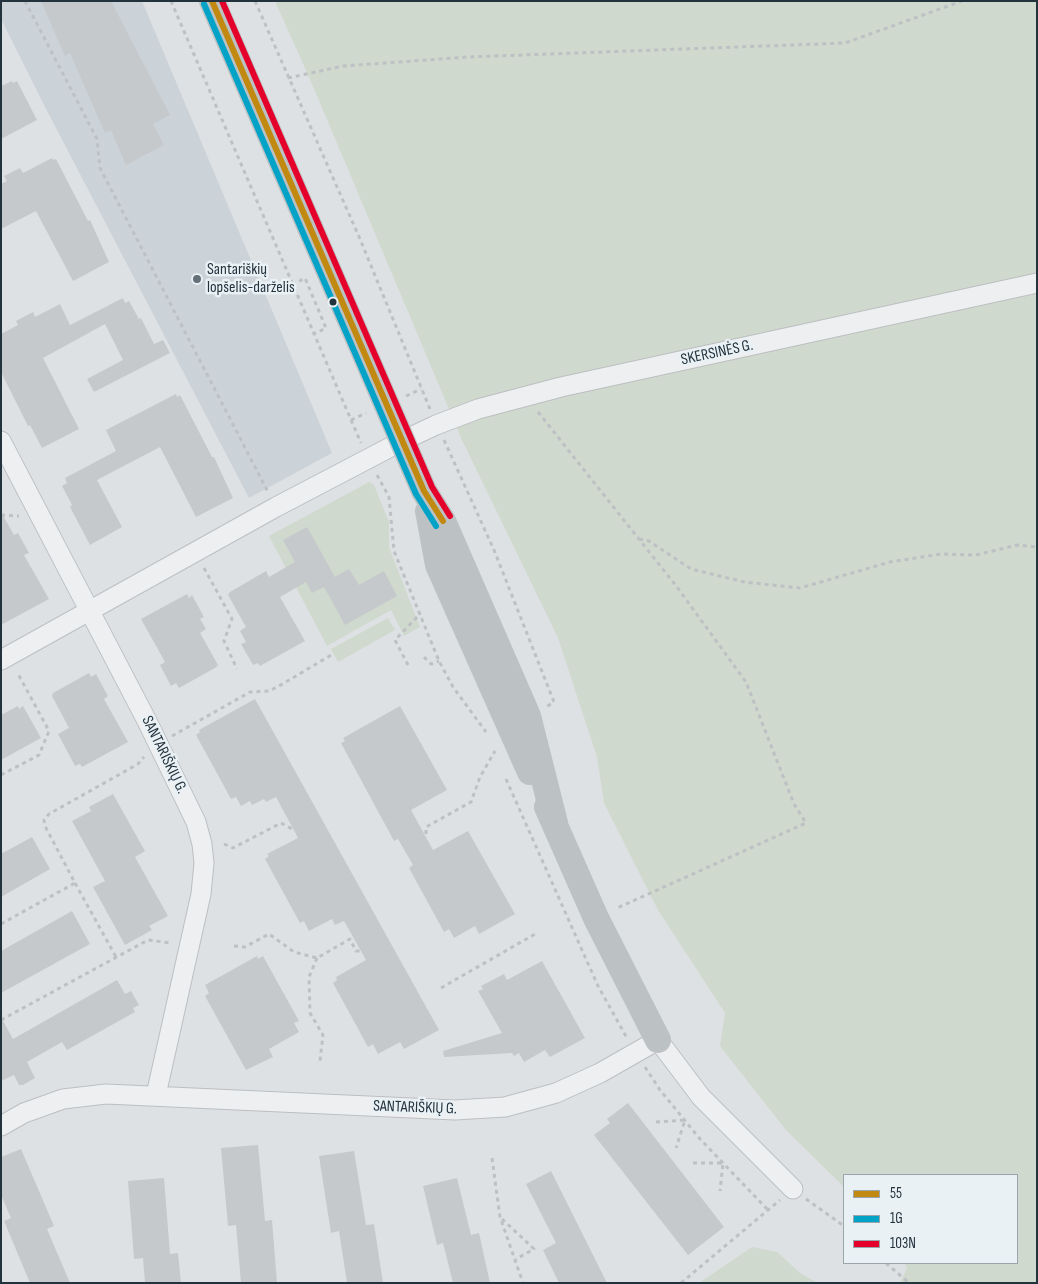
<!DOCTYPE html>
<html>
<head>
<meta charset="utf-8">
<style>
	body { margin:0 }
	#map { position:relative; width:1038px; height:1284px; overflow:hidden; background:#dee1e4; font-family:"Sofia Sans Condensed",sans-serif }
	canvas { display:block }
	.frame { position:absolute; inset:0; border:2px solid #23333e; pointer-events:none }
	.legend { position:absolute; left:843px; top:1174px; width:175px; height:90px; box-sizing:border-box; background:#eaf1f5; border:1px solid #9aa5ac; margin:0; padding:6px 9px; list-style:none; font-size:15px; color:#23333e }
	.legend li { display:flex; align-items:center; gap:10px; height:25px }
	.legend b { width:25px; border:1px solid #9aa5ac }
</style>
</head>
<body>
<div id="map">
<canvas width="1038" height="1284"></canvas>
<div class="frame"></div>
<ul class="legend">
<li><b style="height:6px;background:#c28910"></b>55</li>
<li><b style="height:6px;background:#02a3c7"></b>1G</li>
<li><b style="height:6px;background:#e4002b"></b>103N</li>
</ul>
</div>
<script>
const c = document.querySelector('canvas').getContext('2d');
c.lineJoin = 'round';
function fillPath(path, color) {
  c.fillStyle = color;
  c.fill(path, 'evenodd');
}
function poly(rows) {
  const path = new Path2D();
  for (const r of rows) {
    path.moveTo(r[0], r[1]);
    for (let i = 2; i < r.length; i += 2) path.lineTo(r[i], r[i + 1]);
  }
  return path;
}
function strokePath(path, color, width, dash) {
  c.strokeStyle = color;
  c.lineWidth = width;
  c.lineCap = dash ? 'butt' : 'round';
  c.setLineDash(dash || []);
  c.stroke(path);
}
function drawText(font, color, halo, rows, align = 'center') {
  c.font = font + ' "Sofia Sans Condensed",sans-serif';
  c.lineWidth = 5;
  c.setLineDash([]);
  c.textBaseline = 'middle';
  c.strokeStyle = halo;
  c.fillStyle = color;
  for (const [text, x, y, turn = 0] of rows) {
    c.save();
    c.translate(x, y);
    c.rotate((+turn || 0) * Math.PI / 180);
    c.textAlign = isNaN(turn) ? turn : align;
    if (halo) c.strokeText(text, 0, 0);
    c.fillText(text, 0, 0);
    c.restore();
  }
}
fillPath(poly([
	[1,1,142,1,332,453,249,498,44,105,1,19]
]), '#cbd2d8');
fillPath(poly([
	[275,1,1037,1,1037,1283,900,1283,907,1268,905,1263,1017,1263,1017,1175,844,1175,844,1187,786,1130,720,1046,725,1013,658,910,604,803,597,757,558,638,462,440,312,84],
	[369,482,374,485,389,522,389,547,420,627,404,636,391,610,327,646,269,536],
	[388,618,395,630,338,662,331,649],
	[752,1247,777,1252,800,1273,818,1283,699,1283]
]), '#d0d9cd');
fillPath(poly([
	[41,1,111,1,170,115,153,124,164,145,126,165,111,130,105,133,70,53,65,56],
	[12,81,13,83,17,81,37,120,1,139,1,86],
	[52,158,53,160,56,159,88,221,90,220,109,262,73,281,36,211,1,229,1,184,7,181,4,176,20,168,23,173],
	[123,298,125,303,129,301,139,319,141,318,154,344,163,340,170,353,94,392,87,379,123,360,105,324,43,358,79,429,42,448,30,425,28,426,1,372,1,334,18,325,16,321,33,312,35,317,60,304,70,325],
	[176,394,177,397,180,395,212,457,214,457,233,498,196,517,160,447,97,480,122,527,90,545,70,507,72,505,62,486,67,483,65,478,116,451,106,430],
	[1,512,14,535,18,533,29,553,24,555,49,599,1,625],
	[307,527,335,577,349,569,359,585,384,571,397,596,345,625,324,587,312,593,306,582,280,597,305,641,260,666,258,663,253,665,241,644,246,642,240,631,246,627,228,595,230,592,266,571,269,577,295,562,283,540],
	[187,594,189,598,192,595,204,617,200,619,206,629,200,633,218,665,215,668,179,688,176,683,171,686,160,665,165,662,141,619],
	[89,673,91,677,96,674,108,696,104,699,128,742,82,767,80,764,75,766,58,734,69,728,52,696,53,693],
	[255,699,439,1030,404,1049,400,1042,378,1054,373,1044,368,1047,333,983,337,980,336,977,366,960,344,921,335,925,332,919,309,931,304,921,300,923,265,859,269,856,267,854,298,838,276,797,266,802,264,799,252,805,250,801,241,806,236,797,231,799,196,735,200,732,199,730],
	[18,706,19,709,23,706,41,738,1,760,1,715],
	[400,706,447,790,411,810,433,850,468,831,515,914,479,934,475,926,454,938,449,929,444,932,409,868,413,865,398,839,394,841,341,743,345,741,343,738],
	[113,794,145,851,135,857,168,916,149,926,152,930,125,945,93,887,105,881,72,821,91,811,89,807],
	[32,837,50,869,1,897,1,854],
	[72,911,90,944,1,993,1,951],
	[257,956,258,959,263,956,299,1021,294,1023,299,1032,269,1049,273,1057,246,1070,205,996,209,993,205,985],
	[542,961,585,1038,550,1057,545,1050,524,1062,519,1053,514,1056,512,1053,444,1057,443,1051,502,1033,478,991,483,989,481,986,504,974,507,980],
	[117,980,125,994,131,991,139,1005,133,1008,135,1012,67,1050,62,1042,27,1062,35,1078,23,1085,19,1085,14,1075,1,1081,1,1017,13,1039],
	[628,1103,724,1227,688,1255,594,1135,610,1123,607,1119],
	[258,1145,265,1221,272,1220,277,1283,241,1283,236,1225,228,1226,221,1148],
	[21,1149,54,1226,47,1229,70,1283,30,1283,4,1221,11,1218,1,1195,1,1157],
	[354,1151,366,1225,374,1224,383,1283,347,1283,339,1231,331,1233,319,1156],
	[551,1171,607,1283,559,1283,543,1250,556,1243,526,1184],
	[164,1178,170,1254,178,1253,181,1283,145,1283,143,1258,134,1259,128,1181],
	[457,1178,471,1235,479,1233,490,1283,453,1283,443,1243,437,1245,423,1186]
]), '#c6c9cc');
const minor = poly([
	[1,441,147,721,196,822,202,844,204,863,201,894,156,1095],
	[1,660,276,507,402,441,436,425,478,409,561,387,1037,283],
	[1,1126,24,1113,63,1099,106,1094,455,1110,505,1107,556,1093,600,1073,658,1040,701,1097,793,1189]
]);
strokePath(minor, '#bcbfc2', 21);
strokePath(poly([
	[25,1,97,139,100,168,268,492],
	[171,1,361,443],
	[255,1,360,239,430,409],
	[288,78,343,66,468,57,845,43,962,1],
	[292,285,305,278,326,328,314,334],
	[406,396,421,389],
	[538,412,677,587,746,682,794,804,806,823,615,909],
	[351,420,366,413],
	[444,440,494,550,554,702,546,707],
	[377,475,389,497,394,551,439,661,453,687,486,732],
	[1,515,19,516],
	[639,539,649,541,691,569,744,582,800,588,890,562,941,554,976,555,1017,545,1037,547],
	[204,568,232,619,224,641,237,669],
	[424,657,431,664,439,661],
	[408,665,395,640,420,614],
	[172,736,250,692,269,691,279,686,333,654],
	[1,775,39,755,49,731,17,672],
	[506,779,598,986,627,1038],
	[426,834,426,827,471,802,480,777,495,751],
	[224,844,233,848,281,823,294,830],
	[75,883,116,957],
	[1,924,75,883,45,826,44,820,49,814,138,764,144,757],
	[234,946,245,947,269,934,294,952,317,958,350,939,356,951,363,951],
	[317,958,309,977,310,1013,323,1035,320,1061],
	[441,988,535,934],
	[1,1020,148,940,171,943],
	[645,1067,660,1090,700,1139,768,1210],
	[656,1122,685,1120,676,1148],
	[492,1158,500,1217,523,1283],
	[693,1163,723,1163,720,1191],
	[806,1199,844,1226],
	[502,1219,534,1249,516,1259],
	[886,1263,909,1283],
	[681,1283,780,1200]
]), '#bdc1c4', 3, [4, 4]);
strokePath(minor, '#edeff1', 19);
strokePath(poly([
	[212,1,424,491,443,521,528,716,555,823],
	[428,511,438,565,530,772],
	[547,807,596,918,658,1040]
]), '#bcc1c4', 26);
strokePath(poly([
	[212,1,424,491,443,521]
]), '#c28910', 6);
strokePath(poly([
	[204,4,416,494,436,526]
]), '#02a3c7', 6);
strokePath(poly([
	[222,1,432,487,450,516]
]), '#e4002b', 6);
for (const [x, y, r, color] of [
	[197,279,5,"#647078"],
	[333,302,4.5,"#23333e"]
]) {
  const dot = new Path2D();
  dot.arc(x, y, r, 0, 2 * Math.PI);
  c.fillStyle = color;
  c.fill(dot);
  strokePath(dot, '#eaf1f5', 2);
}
drawText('16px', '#23333e', '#eaf1f5', [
	["Santariškių",207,270],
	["lopšelis-darželis",207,288]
], 'left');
drawText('16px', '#23333e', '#eaf1f5', [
	["SKERSINĖS G.",717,353,-12],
	["SANTARIŠKIŲ G.",164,755,64],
	["SANTARIŠKIŲ G.",415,1108,2]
]);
</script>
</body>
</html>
